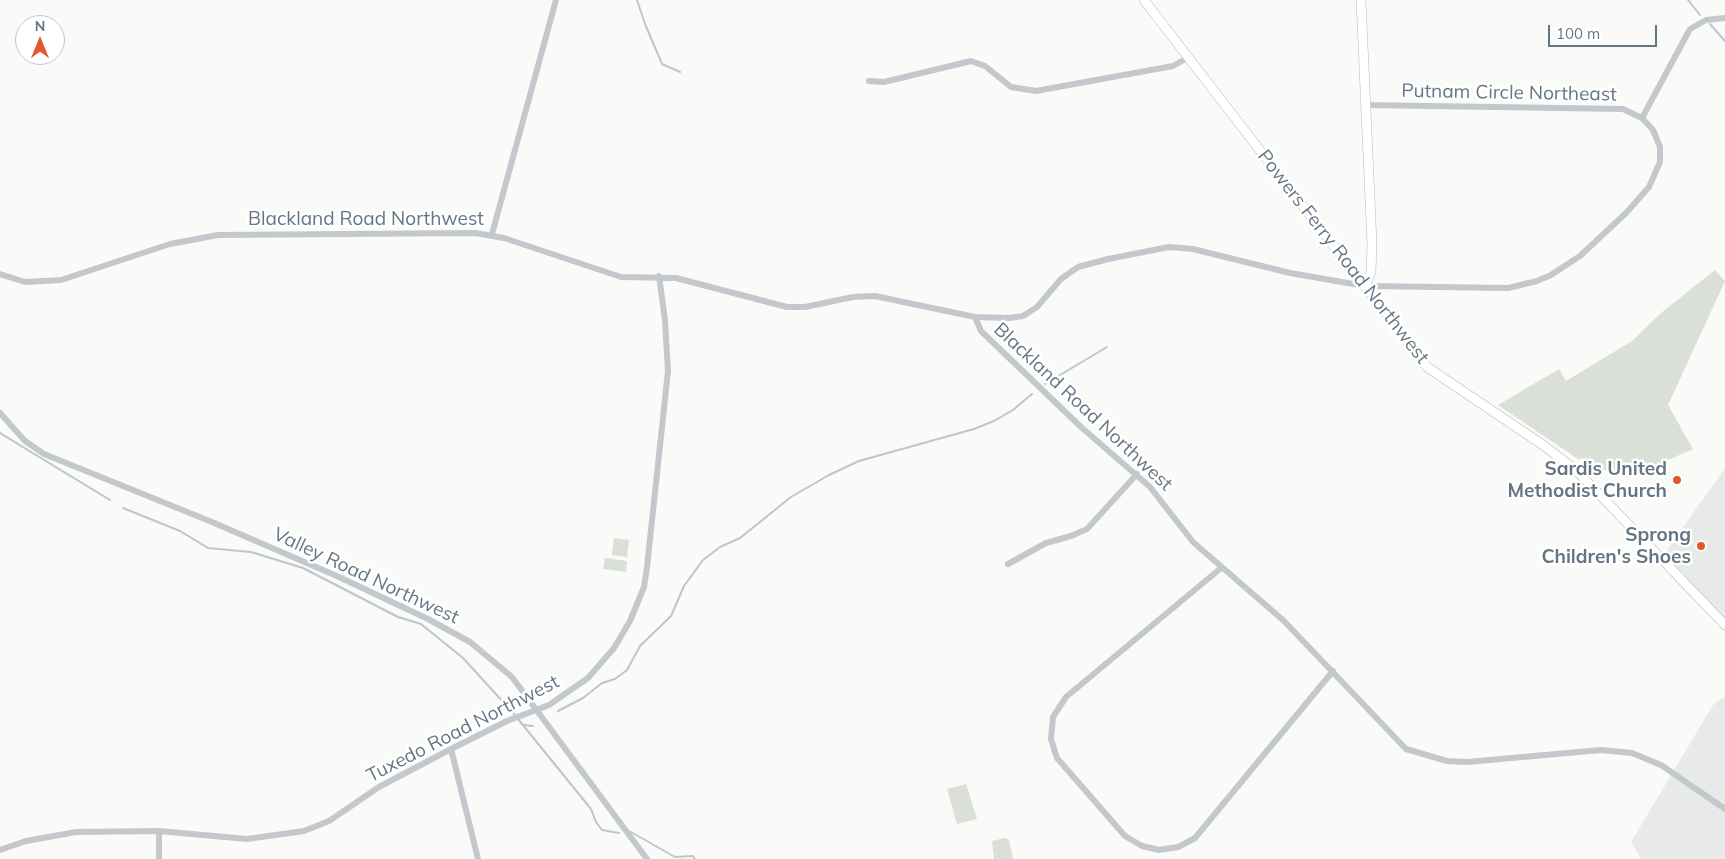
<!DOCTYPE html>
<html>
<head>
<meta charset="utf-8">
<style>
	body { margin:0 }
	#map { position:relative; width:1725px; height:859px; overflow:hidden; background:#fafaf8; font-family:Mulish,sans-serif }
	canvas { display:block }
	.north { position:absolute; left:15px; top:15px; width:50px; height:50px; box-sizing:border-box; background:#fff; border:1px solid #c1c8cd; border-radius:50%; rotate:0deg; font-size:14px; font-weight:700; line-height:20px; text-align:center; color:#657683 }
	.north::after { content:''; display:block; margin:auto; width:18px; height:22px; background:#e4572e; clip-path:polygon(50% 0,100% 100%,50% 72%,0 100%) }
	.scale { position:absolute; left:1548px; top:25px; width:109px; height:22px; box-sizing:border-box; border:2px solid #657683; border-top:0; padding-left:6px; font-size:15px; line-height:18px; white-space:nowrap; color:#657683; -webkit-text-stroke:4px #fff; paint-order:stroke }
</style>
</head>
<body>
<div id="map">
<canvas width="1725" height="859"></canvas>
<div class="north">N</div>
<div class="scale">100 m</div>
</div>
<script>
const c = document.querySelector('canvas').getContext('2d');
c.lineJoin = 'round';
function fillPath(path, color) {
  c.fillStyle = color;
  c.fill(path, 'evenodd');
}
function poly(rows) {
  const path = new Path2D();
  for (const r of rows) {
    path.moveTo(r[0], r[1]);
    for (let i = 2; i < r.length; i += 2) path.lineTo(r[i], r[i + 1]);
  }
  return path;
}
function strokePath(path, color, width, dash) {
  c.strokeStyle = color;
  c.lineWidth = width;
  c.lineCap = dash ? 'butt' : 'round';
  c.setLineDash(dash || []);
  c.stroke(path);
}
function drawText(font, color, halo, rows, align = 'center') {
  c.font = font + ' Mulish,sans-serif';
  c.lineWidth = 5;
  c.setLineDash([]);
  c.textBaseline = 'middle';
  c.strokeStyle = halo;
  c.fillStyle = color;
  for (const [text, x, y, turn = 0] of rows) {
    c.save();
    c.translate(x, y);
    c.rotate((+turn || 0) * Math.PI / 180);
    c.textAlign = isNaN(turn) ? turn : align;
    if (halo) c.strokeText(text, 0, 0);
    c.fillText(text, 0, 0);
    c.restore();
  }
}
fillPath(poly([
	[1725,427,1725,624,1665,553,1725,468],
	[1725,696,1725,859,1641,859,1631,842,1713,705]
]), '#e8e9e9');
fillPath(poly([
	[1715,270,1725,281,1668,405,1693,449,1634,475,1612,474,1585,459,1578,459,1498,405,1559,369,1566,381,1632,341,1661,313],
	[614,538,629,540,627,557,612,555],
	[605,558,627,561,626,572,603,569],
	[966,784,977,819,957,824,947,789],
	[1005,838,1009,840,1013,859,994,859,992,841]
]), '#dadfd7');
strokePath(poly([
	[637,0,645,24,662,64,680,72],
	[1688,0,1700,15],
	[1710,24,1725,41],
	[1045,384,1107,347],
	[0,433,110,500],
	[123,508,180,531,208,548,251,552,303,568,398,617,421,624,463,658,515,715],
	[558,711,583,698,602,683,615,679,627,670,640,646,671,616,684,586,703,560,720,547,740,538,791,497,829,475,859,461,974,429,994,421,1013,410,1032,394],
	[518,719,591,809,596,822,602,830,619,833],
	[524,725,533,726],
	[631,832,675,857,693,856,695,859]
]), '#bbc7cb', 2);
const secondary = poly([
	[1144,0,1427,367,1543,445,1577,471,1725,625],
	[1361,0,1372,244,1371,272,1365,286]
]);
strokePath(secondary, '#b3babf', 10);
strokePath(poly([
	[869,81,884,82,971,61,985,66,1011,87,1036,91,1173,66,1189,57],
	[1642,118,1690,29,1706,20,1725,18],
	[492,234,556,0],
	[0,274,25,282,61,280,170,244,218,235,475,233,504,238,621,277,676,278,787,307,805,307,853,297,875,296,975,317,1009,318,1023,316,1037,307,1061,279,1078,267,1108,259,1169,247,1193,249,1290,273,1365,286,1508,288,1537,281,1551,275,1580,256,1626,213,1649,187,1660,162,1660,147,1653,130,1642,118,1623,109,1365,105],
	[975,317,981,331,1081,427,1150,487,1193,542,1284,621,1406,749,1447,761,1467,762,1601,750,1632,753,1661,765,1725,809],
	[0,413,25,441,44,454,212,522,339,577,428,619,470,642,512,677,647,859],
	[1008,564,1046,543,1071,536,1087,529,1137,474],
	[1221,568,1066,697,1053,717,1051,739,1057,758,1125,836,1142,846,1159,850,1178,847,1195,838,1333,671],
	[451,749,478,859],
	[0,850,26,841,76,832,159,831,247,839,304,831,329,821,379,787,451,749,507,721,549,705,588,678,614,648,630,621,644,587,647,567,668,371,665,320,659,276],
	[159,859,159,831]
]), '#c3c8cc', 6);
strokePath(secondary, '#fff', 9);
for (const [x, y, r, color] of [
	[1677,480,5,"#e4572e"],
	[1701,546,5,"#e4572e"]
]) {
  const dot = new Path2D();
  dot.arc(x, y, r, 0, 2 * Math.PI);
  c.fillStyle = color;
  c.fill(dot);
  strokePath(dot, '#fff', 2);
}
drawText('19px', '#657683', '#fff', [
	["Putnam Circle Northeast",1509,93,1],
	["Blackland Road Northwest",366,219],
	["Powers Ferry Road Northwest",1343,257,52],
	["Blackland Road Northwest",1083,407,43],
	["Valley Road Northwest",366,576,25],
	["Tuxedo Road Northwest",463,729,-27]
]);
drawText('bold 19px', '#657683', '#fff', [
	["Sardis United",1667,469],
	["Methodist Church",1667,491],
	["Sprong",1691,535],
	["Children's Shoes",1691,557]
], 'right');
</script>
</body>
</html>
